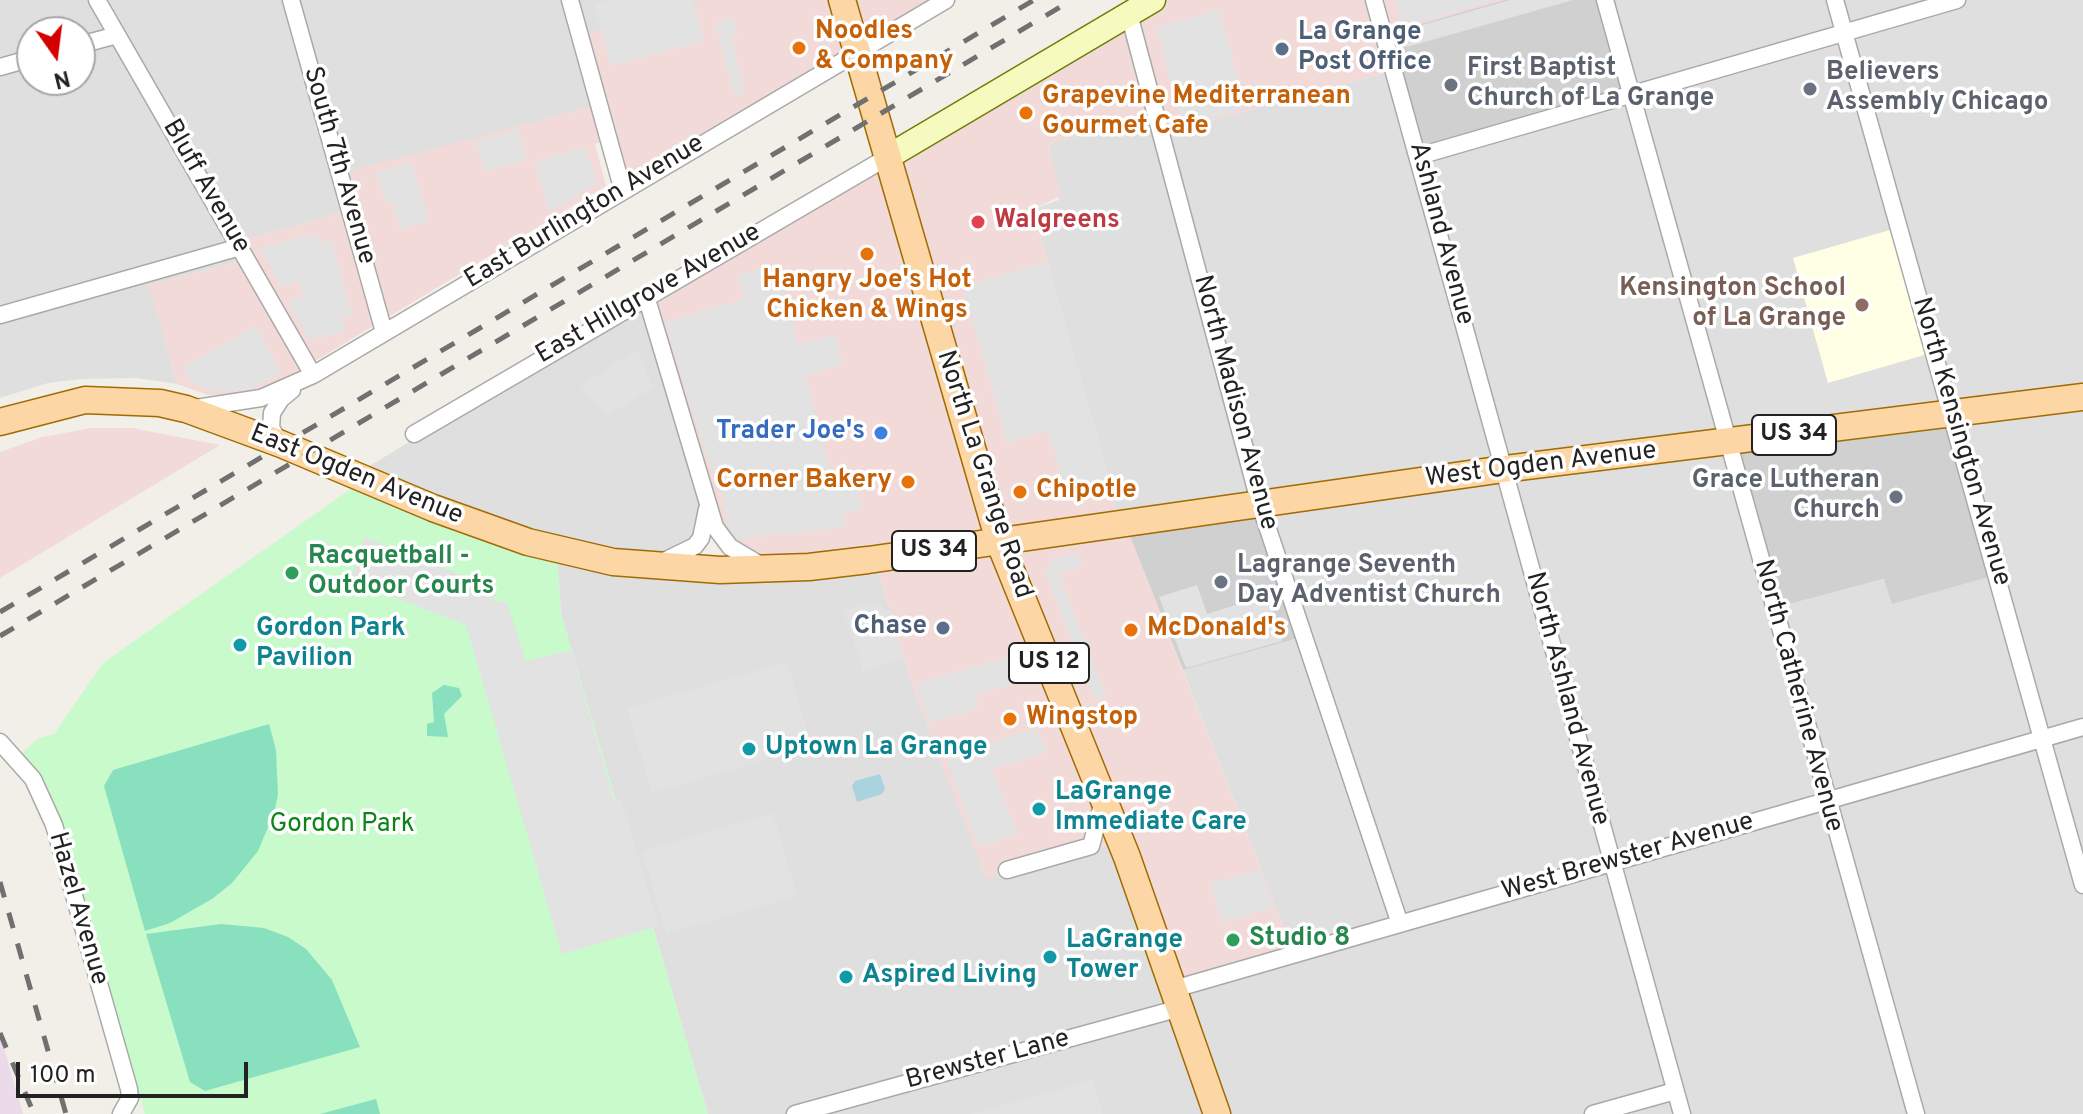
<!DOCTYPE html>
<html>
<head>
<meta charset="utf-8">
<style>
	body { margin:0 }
	#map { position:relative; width:2083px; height:1114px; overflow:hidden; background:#f2efe9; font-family:Overpass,sans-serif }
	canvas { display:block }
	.north { position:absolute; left:16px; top:16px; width:80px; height:80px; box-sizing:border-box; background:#fff; border:2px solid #a7a7a7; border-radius:50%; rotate:166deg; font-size:22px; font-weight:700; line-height:32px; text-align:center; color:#222 }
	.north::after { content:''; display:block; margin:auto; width:28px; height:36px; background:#d40000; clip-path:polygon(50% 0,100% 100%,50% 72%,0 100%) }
	.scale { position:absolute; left:16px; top:1062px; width:232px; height:36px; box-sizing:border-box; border:4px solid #222; border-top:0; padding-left:10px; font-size:24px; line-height:28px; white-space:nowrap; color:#222; -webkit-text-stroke:6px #fff; paint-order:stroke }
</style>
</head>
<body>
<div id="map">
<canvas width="2083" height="1114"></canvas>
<div class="north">N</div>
<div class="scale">100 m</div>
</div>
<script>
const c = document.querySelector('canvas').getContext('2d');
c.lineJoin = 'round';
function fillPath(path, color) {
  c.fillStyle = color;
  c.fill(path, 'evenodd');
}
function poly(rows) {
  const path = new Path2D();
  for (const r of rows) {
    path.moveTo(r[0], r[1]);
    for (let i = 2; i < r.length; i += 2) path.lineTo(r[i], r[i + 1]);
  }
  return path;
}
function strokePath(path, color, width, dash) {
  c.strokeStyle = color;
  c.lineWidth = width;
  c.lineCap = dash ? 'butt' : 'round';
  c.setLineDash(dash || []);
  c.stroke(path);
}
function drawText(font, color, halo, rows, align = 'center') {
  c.font = font + ' Overpass,sans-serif';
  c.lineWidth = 7;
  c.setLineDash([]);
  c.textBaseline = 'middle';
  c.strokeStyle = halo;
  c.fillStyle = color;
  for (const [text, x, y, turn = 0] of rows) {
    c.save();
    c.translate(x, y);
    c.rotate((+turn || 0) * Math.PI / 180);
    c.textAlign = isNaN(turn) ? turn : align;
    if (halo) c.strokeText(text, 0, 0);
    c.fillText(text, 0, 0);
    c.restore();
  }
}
fillPath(poly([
	[0,0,703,0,703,2,601,104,349,172,359,208,248,239,233,263,150,285,177,384,137,378,81,379,48,383,0,398],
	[32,32,80,32,80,80,32,80],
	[1597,0,2083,0,2083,385,1262,501,1164,134,1390,71,1625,92],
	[1151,115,1256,502,1119,520,1033,209,1059,200,1049,144],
	[645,299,706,506,700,535,653,563,876,564,911,682,986,878,1112,844,1215,1114,708,1114,561,614,557,553,358,473],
	[2083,402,2083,1114,1221,1114,1176,984,1293,951,1183,670,1301,637,1258,508,1726,447,1771,609,1885,579,1892,603,1949,421]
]), '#e0dfdf');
fillPath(poly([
	[703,0,836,0,850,50,625,185,582,35],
	[849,0,937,0,861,45],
	[1162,0,1370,0,1390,71,1164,134,1133,17],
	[1384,0,1504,0,1393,32],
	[1127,27,1151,115,1049,144,1061,196,1033,209,1119,520,1000,534,891,160],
	[597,105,607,140,595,144,606,186,265,391,236,396,208,395,177,384,149,285,233,263,248,239,359,208,349,171],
	[884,162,992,535,763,565,715,527,648,299],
	[92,428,132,428,220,445,0,578,0,452,42,437],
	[1126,526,1293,951,1176,984,1005,543],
	[996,546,1112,844,986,879,911,682,876,564]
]), '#f2dad9');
fillPath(poly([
	[0,1034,23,1114,0,1114]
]), '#ebdbe8');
fillPath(poly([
	[1897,228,1931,353,1828,383,1793,258]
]), '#ffffe5');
fillPath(poly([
	[1504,0,1597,0,1625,93,1421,152,1386,34],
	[1949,421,1992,576,1892,604,1884,579,1778,607,1734,446],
	[1258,508,1302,637,1183,670,1126,526]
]), '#d0d0d0');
fillPath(poly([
	[362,481,557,553,561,614,708,1114,145,1114,63,828,50,792,22,753,37,739,54,734,103,663]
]), '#c8facc');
fillPath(poly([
	[444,685,459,688,462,696,444,714,448,737,427,736,427,724,434,722,432,693],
	[269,724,276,750,278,795,274,813,258,851,232,883,212,899,170,923,145,931,104,786,113,770],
	[221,924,264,928,288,937,306,949,332,980,360,1047,205,1091,190,1082,146,934],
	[376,1099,380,1114,320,1114]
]), '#88e0be');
fillPath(poly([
	[613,0,693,0,704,41,611,66,595,5],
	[1395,0,1496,0,1402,27],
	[1510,0,1573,0,1407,47,1402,31],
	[1219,10,1246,108,1183,126,1156,27],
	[733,18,737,34,731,37,745,91,735,98,715,23],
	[518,129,526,160,485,172,476,141],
	[586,147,596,184,549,212,535,161],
	[412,162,429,221,400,229,392,201,385,203,377,172],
	[317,233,319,242,332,241,352,315,341,318,345,331,309,340,288,301,303,297,299,282,281,287,261,248],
	[1048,262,1113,489,1069,502,1048,430,1007,442,963,286],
	[778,265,798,344,835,335,843,364,805,375,833,479,854,474,863,509,843,514,847,527,729,540,723,496,706,454,665,322,744,299,738,275],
	[255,326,281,372,249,390,216,392,192,383,182,368],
	[637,349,653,388,607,415,580,386],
	[365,537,497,589,493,601,507,602,526,661,571,650,614,800,621,798,659,926,562,954,466,625,350,580],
	[1078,555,1082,567,1062,572,1062,583,1106,696,1095,699,1046,574,1051,559],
	[1197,585,1207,614,1267,595,1282,641,1186,668,1159,597],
	[874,602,890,611,904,659,863,671,844,611],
	[1008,657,1019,683,975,695,978,709,929,722,916,683],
	[787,662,812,747,652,793,627,708],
	[1036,729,1047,752,992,769,1018,834,978,847,945,755],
	[773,813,797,896,666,934,642,851],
	[1260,870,1274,908,1222,922,1210,883],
	[1093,1080,1103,1114,970,1114]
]), '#e2e2e2');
fillPath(poly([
	[880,774,885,789,882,794,857,802,852,786,855,781]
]), '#aad3df');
const street = poly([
	[97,0,313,375],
	[291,0,384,332],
	[570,0,623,191],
	[1374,0,1682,1114],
	[1605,0,1916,1114],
	[1835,0,2083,885],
	[1129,14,1260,505,1400,924],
	[80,45,117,35],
	[0,67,32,58],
	[1419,156,1957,0],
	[646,296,715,527,730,547,762,566],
	[0,315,240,247],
	[196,408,261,398,313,375,946,0],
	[414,434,886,158],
	[281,444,271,428,272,413,281,399,292,390],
	[662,562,695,546,701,538,707,509],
	[0,742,33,779,54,825,129,1089,130,1098,121,1114],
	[1007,870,1091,846,1103,801],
	[1174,989,2083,727],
	[795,1114,1180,1008],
	[1593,1114,1675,1091]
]);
const secondary = poly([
	[886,158,1153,0]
]);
const primary = poly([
	[842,0,999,541,1127,857,1217,1114],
	[0,422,85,400,160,403,186,409,281,444,433,508,528,542,613,562,720,570,809,567,868,560,1504,469,2083,397]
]);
strokePath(street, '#a9a9a9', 19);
strokePath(secondary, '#707d05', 27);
strokePath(primary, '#a06b00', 29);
strokePath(street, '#fff', 16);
strokePath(secondary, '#f7fabf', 24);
strokePath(primary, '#fcd6a4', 26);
strokePath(poly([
	[0,612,1034,0],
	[0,636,1072,0],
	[0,882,66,1114],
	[0,1033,34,1114]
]), '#707070', 5, [16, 16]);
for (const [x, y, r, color] of [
	[799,48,8,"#e8710a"],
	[1282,49,8,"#5c6f8a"],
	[1451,85,8,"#6b7280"],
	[1810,89,8,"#6b7280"],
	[1026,113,8,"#e8710a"],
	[978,222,8,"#e0444e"],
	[867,254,8,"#e8710a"],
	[1862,305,8,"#8d6e63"],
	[881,433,8,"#3f7fe0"],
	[908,482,8,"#e8710a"],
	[1020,492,8,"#e8710a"],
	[1896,497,8,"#6b7280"],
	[292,573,8,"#2e9e5b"],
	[1221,582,8,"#6b7280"],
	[943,628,8,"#5c6f8a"],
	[1131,630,8,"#e8710a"],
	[240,645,8,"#0f9aa8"],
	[1010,719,8,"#e8710a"],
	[749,749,8,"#0f9aa8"],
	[1039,809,8,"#0f9aa8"],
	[1233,940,8,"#2e9e5b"],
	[1050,957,8,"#0f9aa8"],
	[846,977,8,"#0f9aa8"]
]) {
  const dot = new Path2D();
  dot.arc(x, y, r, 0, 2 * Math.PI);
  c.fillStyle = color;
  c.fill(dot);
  strokePath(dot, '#fff', 3);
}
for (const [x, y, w] of [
	[1794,435,84],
	[934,551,84],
	[1049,663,80]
]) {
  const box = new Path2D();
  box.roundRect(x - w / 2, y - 20, w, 40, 6);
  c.fillStyle = '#fff';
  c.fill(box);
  strokePath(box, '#222', 2);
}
drawText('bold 24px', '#222', null, [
	["US 34",1794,435],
	["US 34",934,551],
	["US 12",1049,663]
]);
drawText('bold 26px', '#c56008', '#fff', [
	["Noodles",815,33],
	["& Company",815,63],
	["Grapevine Mediterranean",1042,98],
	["Gourmet Cafe",1042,128],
	["Hangry Joe's Hot",867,282,"center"],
	["Chicken & Wings",867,312,"center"],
	["Corner Bakery",892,482,"right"],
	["Chipotle",1036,492],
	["McDonald's",1147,630],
	["Wingstop",1026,719]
], 'left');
drawText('bold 26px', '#4e5e75', '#fff', [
	["La Grange",1298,34],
	["Post Office",1298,64],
	["Chase",927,628,"right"]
], 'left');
drawText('bold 26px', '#5b616d', '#fff', [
	["First Baptist",1467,70],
	["Church of La Grange",1467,100],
	["Believers",1826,74],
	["Assembly Chicago",1826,104],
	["Grace Lutheran",1880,482,"right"],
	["Church",1880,512,"right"],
	["Lagrange Seventh",1237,567],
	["Day Adventist Church",1237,597]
], 'left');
drawText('26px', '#222', '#fff', [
	["South 7th Avenue",338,166,74],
	["Bluff Avenue",205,187,60],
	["East Burlington Avenue",585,213,-31],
	["Ashland Avenue",1440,234,75],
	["East Hillgrove Avenue",649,295,-30],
	["North Madison Avenue",1234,403,75],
	["North Kensington Avenue",1960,442,74],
	["West Ogden Avenue",1541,466,-7],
	["North La Grange Road",983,475,72],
	["East Ogden Avenue",356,476,22],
	["North Catherine Avenue",1797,696,75],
	["North Ashland Avenue",1566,699,75],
	["West Brewster Avenue",1628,858,-16],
	["Hazel Avenue",77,909,74],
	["Brewster Lane",988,1061,-15]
]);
drawText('bold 26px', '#be3a42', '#fff', [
	["Walgreens",994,222]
], 'left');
drawText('bold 26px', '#785e54', '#fff', [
	["Kensington School",1846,290],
	["of La Grange",1846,320]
], 'right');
drawText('bold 26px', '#366cbe', '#fff', [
	["Trader Joe's",865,433]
], 'right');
drawText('bold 26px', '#27864d', '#fff', [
	["Racquetball -",308,558],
	["Outdoor Courts",308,588],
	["Studio 8",1249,940]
], 'left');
drawText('bold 26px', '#0d838f', '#fff', [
	["Gordon Park",256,630],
	["Pavilion",256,660],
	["Uptown La Grange",765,749],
	["LaGrange",1055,794],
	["Immediate Care",1055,824],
	["LaGrange",1066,942],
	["Tower",1066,972],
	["Aspired Living",862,977]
], 'left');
drawText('26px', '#0c8416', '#fff', [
	["Gordon Park",342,826]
]);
</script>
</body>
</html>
